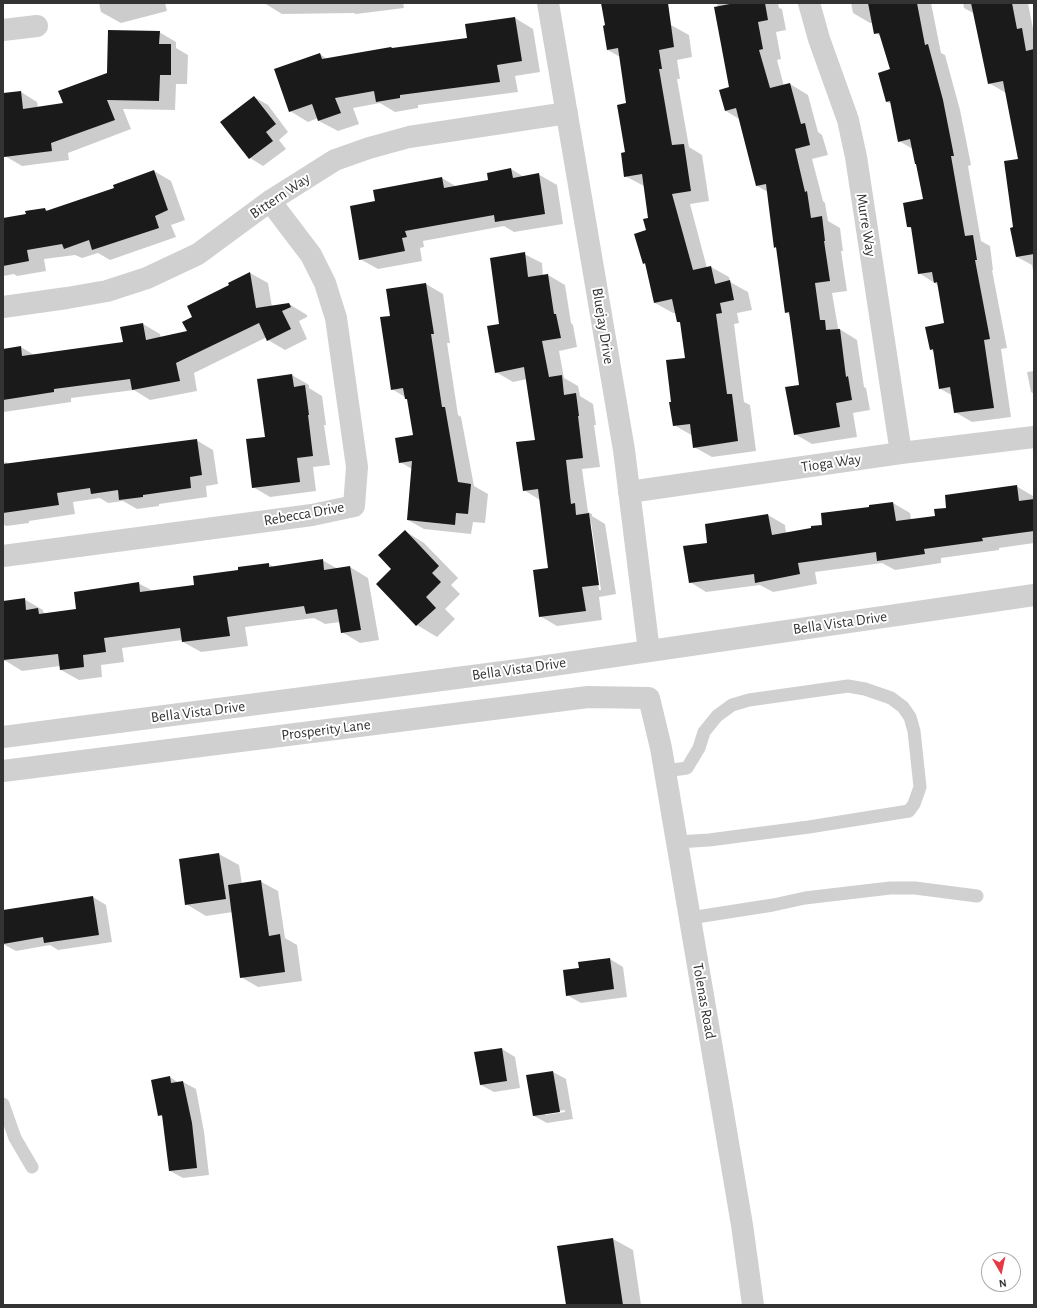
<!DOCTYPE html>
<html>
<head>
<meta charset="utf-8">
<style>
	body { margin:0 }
	#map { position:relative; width:1037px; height:1308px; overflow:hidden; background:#fff; font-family:"Alegreya Sans",sans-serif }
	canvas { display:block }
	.frame { position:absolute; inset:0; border:4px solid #333; pointer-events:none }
	.north { position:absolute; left:981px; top:1252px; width:40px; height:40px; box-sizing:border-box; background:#fff; border:1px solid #adadad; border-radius:50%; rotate:171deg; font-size:11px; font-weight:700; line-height:16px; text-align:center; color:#333 }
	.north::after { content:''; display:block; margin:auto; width:14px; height:18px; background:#e63946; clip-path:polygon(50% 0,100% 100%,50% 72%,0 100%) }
</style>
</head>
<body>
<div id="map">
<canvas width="1037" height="1308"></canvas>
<div class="frame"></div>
<div class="north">N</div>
</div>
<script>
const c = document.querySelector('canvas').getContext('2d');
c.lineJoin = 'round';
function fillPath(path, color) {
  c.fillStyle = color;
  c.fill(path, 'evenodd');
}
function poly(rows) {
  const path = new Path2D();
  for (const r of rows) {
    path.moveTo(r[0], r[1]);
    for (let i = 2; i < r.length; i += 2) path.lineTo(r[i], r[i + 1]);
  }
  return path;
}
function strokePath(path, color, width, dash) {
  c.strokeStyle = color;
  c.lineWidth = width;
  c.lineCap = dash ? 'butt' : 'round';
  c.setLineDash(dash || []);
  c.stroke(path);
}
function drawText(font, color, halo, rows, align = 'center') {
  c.font = font + ' "Alegreya Sans",sans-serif';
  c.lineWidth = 4;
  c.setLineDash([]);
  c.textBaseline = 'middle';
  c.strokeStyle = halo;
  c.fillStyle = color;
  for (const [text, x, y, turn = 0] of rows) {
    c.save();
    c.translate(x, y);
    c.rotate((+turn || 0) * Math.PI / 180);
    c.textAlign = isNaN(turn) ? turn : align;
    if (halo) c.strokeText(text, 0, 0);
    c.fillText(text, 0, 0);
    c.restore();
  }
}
fillPath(poly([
	[99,3,165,3,167,11,121,23,101,12],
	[264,3,403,3,404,8,356,14,354,13,282,14],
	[602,3,665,3,671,25,689,35,692,57,677,60,680,79,677,79,689,147,702,155,709,201,690,204,707,268,711,267,729,277,730,282,748,292,752,310,737,313,739,323,734,324,744,402,750,405,756,451,712,457,694,447,693,436,674,425,672,403,686,359,681,323,678,322,676,313,673,313,655,303,646,265,643,263,649,219,644,186,625,176,627,104,620,57,608,50,607,26],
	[717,3,778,3,779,8,782,9,786,30,776,32,781,59,777,60,784,86,790,84,808,95,818,132,822,135,828,155,812,159,823,201,825,203,828,221,840,228,843,251,841,251,847,291,832,293,838,328,857,340,864,387,866,388,870,410,853,413,857,437,812,444,795,434,800,386,790,315,786,312,777,248,775,247,768,192,757,186,739,119,726,111,730,87],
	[851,3,931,3,941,53,945,55,960,110,971,165,968,166,981,241,990,246,993,270,992,270,1007,348,1001,349,1011,417,972,422,955,412,953,396,939,388,934,352,930,349,946,324,938,285,919,273,913,229,908,227,924,200,913,149,899,141,892,104,887,102,892,70,882,37,875,33,873,23,870,23,853,13],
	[963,3,1028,3,1034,34,1034,276,1032,265,1017,257,1014,228,1020,160,1006,93,989,83,975,14,964,8],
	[515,18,533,29,540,72,515,76,518,92,418,105,418,108,395,112,380,103,353,108,359,124,338,131,319,121,318,118,308,122,290,111,320,54,327,59,468,39],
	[159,32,176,42,176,48,188,55,187,84,176,84,175,110,123,109,131,129,68,153,69,160,22,166,5,156,3,138,3,94,21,92,37,102,38,108,64,104,108,73],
	[254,97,268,105,288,132,279,140,286,149,263,166,250,158],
	[511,169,524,177,538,174,557,185,563,224,514,232,504,226,423,241,424,247,420,248,422,261,378,269,360,259,376,202,442,178,457,187,489,181],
	[154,171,171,181,185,220,171,225,176,237,110,260,98,253,82,258,75,255,44,259,46,271,17,276,14,274,3,276,3,219,27,215,45,209,49,211,116,188],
	[524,254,542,263,543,276,548,275,565,285,571,323,573,325,577,347,559,351,564,378,578,386,580,396,593,404,596,425,594,425,600,467,582,469,588,512,592,514,592,516,605,524,616,594,599,597,602,620,557,626,540,616,549,569,540,500,524,490,536,441,527,379,513,382,496,372,500,324],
	[589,522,591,522,601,590,599,590],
	[250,273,268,283,272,307,289,304,307,315,307,317,299,321,307,339,285,350,268,340,267,337,194,373,197,391,150,400,134,390,71,398,71,402,4,412,4,415,3,415,3,350,21,347,34,355,124,343,143,324,160,334,161,338,189,332,194,317,230,286,229,283],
	[426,284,443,294,450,343,447,343,458,415,461,417,474,486,488,494,485,523,473,522,471,534,424,529,408,520,412,469,400,462,415,436,409,400,405,399,405,397,392,389,391,317,387,290],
	[1034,371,1034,394,1031,392,1027,372],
	[292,375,309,385,309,388,322,396,326,425,324,425,330,465,313,467,316,491,270,497,253,487,266,438],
	[196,440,213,450,218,484,206,486,207,497,159,504,159,506,137,509,123,501,108,503,100,498,73,502,75,514,29,521,29,523,6,526,3,524,3,463,6,462,9,464],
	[1016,486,1033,496,1034,543,999,548,999,550,941,558,941,563,895,570,882,563,815,572,817,584,773,592,760,585,706,592,690,582,708,543,768,515,785,525,786,534,823,526,871,508,893,503,910,513,911,520,936,516,947,509],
	[405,531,424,543,458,578,451,585,460,594,445,609,455,619,437,637,417,625],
	[322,560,338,569,350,567,368,578,379,640,360,643,342,632,340,622,325,624,314,618,245,627,248,646,201,652,183,642,182,640,122,648,124,662,101,665,102,677,79,680,61,670,60,666,22,671,6,661,3,661,3,602,24,599,43,610,43,612,47,614,77,610,138,583,153,591,196,585,239,571,269,564,274,567],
	[219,854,239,865,242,884,260,881,278,891,285,938,297,945,302,981,258,987,241,977,233,912,206,916,186,904,180,859],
	[93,897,106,905,112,942,58,950,50,945,16,951,3,944,3,911],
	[610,959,623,967,627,997,581,1003,567,995,580,969,579,963],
	[502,1049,515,1057,520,1088,494,1092,481,1085],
	[553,1072,566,1079,573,1119,547,1123,534,1116],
	[565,1110,565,1112,545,1115,545,1113],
	[170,1077,179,1083,183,1082,196,1089,204,1132,209,1175,183,1178,170,1171,163,1117,159,1115],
	[613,1239,633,1250,641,1305,567,1305]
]), '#0003');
fillPath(poly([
	[601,3,668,3,674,47,659,50,662,69,659,69,672,145,684,144,691,191,672,194,693,270,711,266,715,284,730,280,734,300,720,303,722,313,716,314,727,394,732,394,738,441,693,448,690,424,673,426,669,402,671,402,666,360,685,358,680,322,677,322,672,299,654,303,645,263,643,264,634,234,646,230,643,219,648,218,642,174,624,177,621,153,625,152,617,105,626,103,618,48,607,50,603,26,605,25],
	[735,3,765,3,768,20,758,22,763,49,759,50,770,88,790,83,801,124,805,123,810,145,795,149,805,192,807,191,811,218,822,216,825,241,824,241,830,281,815,283,820,320,825,320,826,330,840,329,846,377,848,376,852,400,836,403,840,427,794,435,785,387,799,385,789,312,785,313,776,247,774,248,766,184,756,186,736,108,725,111,719,90,729,87,714,7],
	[868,3,917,3,925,45,928,44,943,100,954,156,951,156,965,236,973,235,977,260,975,260,990,339,984,340,994,408,954,413,950,387,939,389,933,349,930,350,925,327,944,323,937,282,934,283,932,272,918,274,911,227,907,227,903,203,923,199,916,164,915,164,910,139,898,142,890,101,886,102,878,73,890,69,879,33,874,34],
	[971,3,1012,3,1017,29,1022,28,1026,51,1034,49,1034,254,1016,257,1010,228,1013,227,1004,161,1018,159,1003,81,988,84],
	[515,17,522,61,497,65,500,82,400,95,400,98,376,102,374,91,335,98,341,113,318,121,312,104,289,112,274,69,320,53,322,59,391,47,392,48,467,38,465,24],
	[108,30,160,31,159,44,171,44,171,75,160,75,159,101,107,100,115,120,51,143,52,151,4,157,3,146,3,93,21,91,23,109,63,103,58,91,107,73],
	[254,96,276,124,266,132,273,141,249,159,220,122],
	[511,168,513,178,539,173,545,214,495,222,494,215,405,231,407,237,402,238,405,251,359,260,350,206,375,201,373,190,442,177,444,188,488,180,487,173],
	[154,170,168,210,155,216,159,228,92,250,89,240,64,249,62,244,27,250,29,261,3,266,3,218,26,214,25,211,45,208,46,211,114,188,113,185],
	[525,252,528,277,548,274,554,314,556,314,561,338,542,341,549,377,562,375,564,395,576,393,579,416,578,416,583,458,566,460,571,504,575,503,576,515,589,513,599,585,582,587,586,611,539,617,533,570,548,568,538,489,523,491,516,442,535,440,524,367,495,373,487,326,499,324,490,258],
	[250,272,256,308,289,303,291,307,282,311,291,329,267,341,259,323,176,363,180,381,132,390,130,379,54,389,54,392,3,400,3,349,21,346,22,356,123,342,120,327,143,323,146,340,187,331,182,322,192,317,187,306,229,285,228,283],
	[426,283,434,334,431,334,442,407,445,407,458,482,471,484,468,514,456,513,455,525,407,520,412,461,399,463,395,438,413,435,407,399,405,399,403,388,391,390,380,317,390,316,386,289],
	[292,374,294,387,305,385,309,415,308,415,313,456,297,458,300,482,252,488,246,439,265,437,257,379],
	[197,439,202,475,190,477,191,488,143,495,143,497,119,500,118,490,91,494,90,488,57,493,59,505,3,513,3,464],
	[1017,485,1019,501,1034,499,1034,531,982,538,983,541,924,549,925,554,877,561,876,552,798,563,800,574,755,583,754,574,689,583,683,546,707,543,705,524,768,514,772,535,811,528,811,526,822,525,821,513,869,507,869,505,893,502,896,521,935,516,934,509,946,508,945,495],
	[405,530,439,566,432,573,441,582,426,597,436,608,416,626,376,584,391,569,378,555],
	[323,559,324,570,350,566,361,630,341,633,337,609,306,614,304,606,227,617,230,636,182,642,180,628,104,638,106,652,83,655,84,667,60,670,58,654,3,660,3,601,25,598,26,610,38,608,39,614,76,609,74,592,139,582,140,592,194,585,193,576,238,570,238,567,269,563,269,567],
	[219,853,226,899,185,905,179,859],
	[261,880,269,936,280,934,285,972,240,978,228,885],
	[93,896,99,935,44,943,43,937,3,944,3,910],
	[610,958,614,989,566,996,563,970,579,968,578,962],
	[502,1048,507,1081,480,1085,474,1052],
	[553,1071,560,1112,533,1116,526,1075],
	[170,1076,171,1083,183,1081,192,1123,197,1168,169,1171,162,1115,158,1116,151,1080],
	[613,1238,623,1305,566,1305,557,1246]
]), '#1a1a1a');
strokePath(poly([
	[665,771,687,768,699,748,704,732,717,716,732,705,749,700,848,686,865,689,891,698,903,707,910,717,914,731,920,787,914,804,909,811,809,827,709,840,677,842],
	[690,918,773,905,805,898,890,888,915,888,977,896],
	[3,1104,15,1138,32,1167]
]), '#d0d0d0', 13);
strokePath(poly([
	[548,3,624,450,649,651],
	[809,3,819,39,848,120,856,157,901,453],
	[3,30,37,26],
	[3,307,67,298,107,291,147,278,198,254,270,201,335,160,369,148,409,137,567,113],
	[629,492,901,453,1034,437],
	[3,556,312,515,354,506,357,467,336,318,325,283,311,255,270,201],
	[3,737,526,669,1034,595],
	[3,771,588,697,649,698,661,748,742,1225,753,1305]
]), '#d0d0d0', 22);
drawText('15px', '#333', '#fff', [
	["Bittern Way",280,196,-34],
	["Murre Way",866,225,81],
	["Bluejay Drive",603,326,81],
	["Tioga Way",831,463,-8],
	["Rebecca Drive",304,514,-10],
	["Bella Vista Drive",840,623,-8],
	["Bella Vista Drive",519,669,-8],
	["Bella Vista Drive",198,712,-7],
	["Prosperity Lane",326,730,-7],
	["Tolenas Road",704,1001,80]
]);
</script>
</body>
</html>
